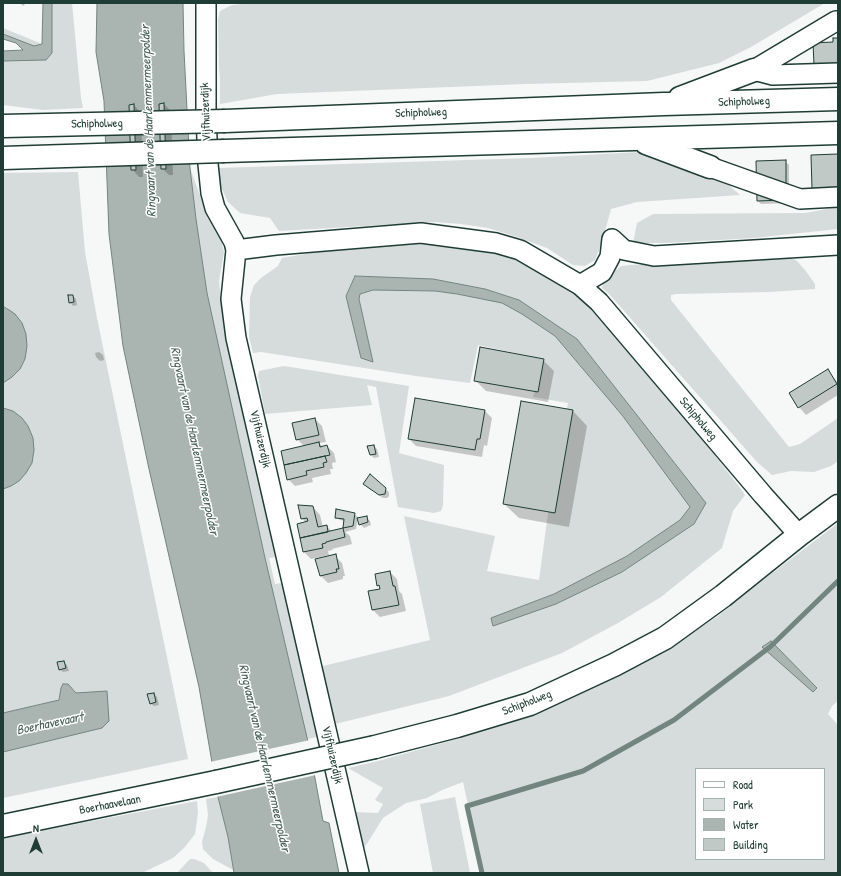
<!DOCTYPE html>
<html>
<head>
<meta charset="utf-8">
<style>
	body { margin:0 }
	#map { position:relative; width:841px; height:876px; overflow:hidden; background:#f6f7f7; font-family:"Patrick Hand",sans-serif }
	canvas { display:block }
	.frame { position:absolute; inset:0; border:4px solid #1f3d34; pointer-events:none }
	.legend { position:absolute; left:695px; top:768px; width:130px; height:92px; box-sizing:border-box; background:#fff; border:1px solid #a5b1ae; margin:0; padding:5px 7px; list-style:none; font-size:12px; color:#1f3d34 }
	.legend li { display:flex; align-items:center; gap:8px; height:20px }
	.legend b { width:20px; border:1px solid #a5b1ae }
	.north { position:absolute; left:16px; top:820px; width:40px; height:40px; -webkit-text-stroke:3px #fff; paint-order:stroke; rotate:0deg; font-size:11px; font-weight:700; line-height:16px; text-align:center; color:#1f3d34 }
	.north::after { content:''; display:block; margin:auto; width:14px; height:18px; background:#1f3d34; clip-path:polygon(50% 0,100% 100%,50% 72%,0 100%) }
</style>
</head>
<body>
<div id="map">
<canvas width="841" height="876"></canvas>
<div class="frame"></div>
<ul class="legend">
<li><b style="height:5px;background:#fff"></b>Road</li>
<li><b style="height:11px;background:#d6dcdb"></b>Park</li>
<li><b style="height:11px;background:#aab5b1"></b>Water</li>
<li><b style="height:11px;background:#c0c9c6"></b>Building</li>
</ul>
<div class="north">N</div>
</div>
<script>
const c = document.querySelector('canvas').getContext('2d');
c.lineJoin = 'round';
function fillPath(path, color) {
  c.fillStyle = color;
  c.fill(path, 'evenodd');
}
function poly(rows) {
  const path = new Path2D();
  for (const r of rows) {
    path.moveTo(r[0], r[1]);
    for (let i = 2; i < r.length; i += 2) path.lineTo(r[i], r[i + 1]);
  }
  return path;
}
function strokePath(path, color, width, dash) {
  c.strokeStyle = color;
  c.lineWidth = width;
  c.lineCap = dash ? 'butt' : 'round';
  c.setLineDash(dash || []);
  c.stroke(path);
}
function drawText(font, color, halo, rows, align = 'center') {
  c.font = font + ' "Patrick Hand",sans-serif';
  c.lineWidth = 3;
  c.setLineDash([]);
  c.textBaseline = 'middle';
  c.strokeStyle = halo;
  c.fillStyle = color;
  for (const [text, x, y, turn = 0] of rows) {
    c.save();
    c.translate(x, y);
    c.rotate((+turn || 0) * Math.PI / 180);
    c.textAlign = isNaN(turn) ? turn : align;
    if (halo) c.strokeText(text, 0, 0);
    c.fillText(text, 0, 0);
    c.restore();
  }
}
fillPath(poly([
	[52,3,72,3,81,98,83,108,43,110,3,105,3,61,46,60,52,53],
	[254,3,825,3,751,47,719,63,647,81,525,84,277,94,220,104,220,79,219,68,218,20,220,11,232,5],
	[3,28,42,44,34,46,3,34],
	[640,152,723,180,740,195,637,202,611,209,602,242,595,260,585,266,573,265,547,248,514,236,488,228,461,224,435,222,279,231,270,218,240,213,228,202,221,187,218,168,531,158],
	[190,168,209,220,220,236,224,252,219,281,222,308,277,557,269,558,275,584,282,583,317,737,307,739,265,558,207,293,196,219],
	[78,172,85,252,97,318,188,759,3,798,3,752,101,728,74,690,61,688,59,700,3,713,3,489,11,486,19,481,5,408,3,408,7,307,3,306,3,173],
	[838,207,838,229,754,238,666,243,633,243,637,223,653,214,805,213],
	[425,242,473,246,528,262,592,304,658,383,741,489,745,495,733,511,722,548,661,597,618,623,562,653,449,696,331,725,319,667,430,640,404,516,495,536,487,571,539,580,549,506,568,403,533,397,542,359,478,345,470,383,416,376,261,352,253,353,249,337,250,297,254,285,261,278,278,266,282,258,323,251,323,249],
	[355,276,433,279,485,289,519,300,577,339,706,503,694,524,622,572,556,604,493,625,492,618,554,594,627,556,680,520,690,507,622,415,555,336,522,314,502,303,456,294,435,291,373,290,360,294,359,299,373,362,346,296],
	[787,257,796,260,805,270,815,284,815,289,769,292,676,294,671,295,671,300,789,447,800,444,838,418,838,461,831,466,814,472,791,471,772,475,757,462,610,295,602,288,604,280,621,266,630,265],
	[284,366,409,386,399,453,444,465,443,505,441,511,434,513,398,507,376,387,367,385,372,405,265,414,258,376,259,371],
	[838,523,838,701,832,706,828,714,838,725,838,873,483,873,463,782,442,790,427,798,406,803,383,818,363,850,354,812,378,813,383,804,375,800,383,788,348,768,378,761,457,739,532,715,631,669,674,645,718,616,762,581],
	[696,769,824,769,824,859,696,859],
	[218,797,228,837,233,870,213,859,203,849,202,842,206,827,208,815,206,799],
	[455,797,470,873,433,873,420,804],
	[197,801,198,813,195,834,184,848,173,858,142,873,3,873,3,838],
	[190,859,194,859,204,863,213,873,177,873]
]), '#d6dcdb');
const water = poly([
	[43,3,52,3,52,53,46,60,3,61,3,51,23,50,16,43,3,39,3,34,34,46,42,44,43,3],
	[97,3,183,3,184,51,190,168,196,219,207,293,265,558,309,746,323,821,329,823,339,873,234,873,228,837,218,797,199,687,149,469,123,346,109,234,104,101,96,52,97,3],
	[355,276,433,279,485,289,519,300,577,339,706,503,694,524,622,572,556,604,493,626,491,618,554,594,627,556,680,520,690,507,622,415,555,336,522,314,502,303,457,294,435,291,373,290,360,294,359,299,373,362,361,358,346,296,355,276],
	[3,306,15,314,22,323,26,334,27,346,25,359,20,369,12,377,3,383,3,306],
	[3,408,13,411,22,418,28,426,33,438,34,450,32,463,26,473,19,481,11,486,3,489,3,408],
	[771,641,817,688,813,692,762,647,771,641],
	[63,684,68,684,76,693,107,691,109,721,102,728,3,752,3,713,59,700,61,688,63,684]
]);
fillPath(water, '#aab5b1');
strokePath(water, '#72857f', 1);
fillPath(poly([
	[310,740,316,775,216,797,210,762]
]), '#f6f7f7');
fillPath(poly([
	[19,3,25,3,24,6,22,5],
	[164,104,171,111,173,175,169,175,162,168],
	[134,105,141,113,143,177,139,177,132,169],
	[785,161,789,165,789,203,761,204,758,201],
	[73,296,76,299,77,305,73,306,70,302],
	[99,352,103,355,104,360,100,361,96,357,95,353],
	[543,360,554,371,548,402,486,391,475,380],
	[828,370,838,383,838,395,806,415,799,407],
	[485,411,492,418,487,446,484,445,482,457,416,446,409,439],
	[573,411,587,426,569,527,519,518,504,504],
	[315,419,322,426,326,442,319,443,323,447,327,446,334,453,336,462,332,463,333,469,330,469,331,474,312,478,313,482,295,486,288,479,304,446,297,439],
	[374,446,377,449,379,457,374,458,371,455],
	[367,487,385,489,389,492,389,496,387,498,383,498],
	[313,507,320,515,323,527,327,526,332,532,344,529,345,521,340,520,336,517,354,514,358,517,356,529,345,532,350,536,352,544,332,549,333,550,328,551,329,555,311,559,304,552,298,525,306,523,302,518],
	[366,517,370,521,371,525,364,528,360,524],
	[335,556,342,563,345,576,343,576,343,579,328,583,321,576],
	[390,572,397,579,399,591,402,594,406,611,380,617,373,610,381,589,378,585],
	[64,662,67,665,69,671,63,672,60,669],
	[154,694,157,697,159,705,154,706,150,703]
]), '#0003');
strokePath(poly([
	[482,873,467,806,583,771,674,720,770,647,838,581]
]), '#72857f', 5);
const building = poly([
	[833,38,838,38,838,64,814,65,813,43,833,42,833,38],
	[164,103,166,169,161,169,159,104,164,103],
	[134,104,136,170,131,170,129,105,134,104],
	[838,154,838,190,812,189,811,155,838,154],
	[786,160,786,200,757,201,756,161,786,160],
	[68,295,73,295,74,302,69,303,68,295],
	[480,347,544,359,538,392,474,381,480,347],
	[828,369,837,384,798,408,789,393,828,369],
	[415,398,485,410,480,439,477,439,475,450,408,439,415,398],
	[521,401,573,410,555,513,503,504,521,401],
	[315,418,319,435,296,440,292,423,315,418],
	[319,442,320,447,327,445,330,455,284,465,281,451,319,442],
	[374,445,376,454,370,455,367,446,374,445],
	[325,456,327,462,323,463,324,467,306,471,307,475,287,480,284,465,325,456],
	[370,474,386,488,385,494,379,495,363,484,370,474],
	[298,505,313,506,318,527,327,525,328,532,300,538,297,524,308,521,307,518,301,519,298,505],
	[336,509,355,513,353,526,343,528,344,519,335,518,336,509],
	[367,516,368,522,359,525,357,518,367,516],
	[343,528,345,537,326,542,326,543,322,544,323,548,303,552,300,538,343,528],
	[336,554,339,569,336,569,337,572,320,576,315,559,336,554],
	[390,571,393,586,395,586,399,605,372,610,368,591,380,589,379,585,377,586,375,574,390,571],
	[64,661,66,668,59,670,57,662,64,661],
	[154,693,156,702,150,704,147,694,154,693]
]);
fillPath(building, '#c0c9c6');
strokePath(building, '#1f3d34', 1);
const minor = poly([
	[206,3,206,114,208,164,211,193,215,208,234,242,236,250,231,299,236,338,359,873],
	[754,70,836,21,838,21],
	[754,70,773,75,838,73],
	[710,167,800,199,838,197],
	[236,250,276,245,421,233,496,243,520,250,580,285,599,302,763,495,799,535],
	[580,285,602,272,610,257,612,239,624,250,654,256,838,245]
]);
const major = poly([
	[375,747,457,726,530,704,614,665,665,638,723,596,799,535,838,506],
	[3,826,216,782]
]);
const highway = poly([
	[680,98,754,70],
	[225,121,664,104,838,99],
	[646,143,710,167],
	[224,151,838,133]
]);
strokePath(minor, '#1f3d34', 22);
strokePath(major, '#1f3d34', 25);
strokePath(highway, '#1f3d34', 25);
strokePath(minor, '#fff', 19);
strokePath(major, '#fff', 22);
strokePath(highway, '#fff', 22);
const majorBridge = poly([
	[216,782,375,747]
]);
const highwayBridge = poly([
	[3,126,225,121],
	[3,158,224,151]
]);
strokePath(majorBridge, '#1f3d34', 25, []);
strokePath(highwayBridge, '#1f3d34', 25, []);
strokePath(majorBridge, '#fff', 22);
strokePath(highwayBridge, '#fff', 22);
drawText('12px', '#1f3d34', '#fff', [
	["Schipholweg",744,102,-2],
	["Vijfhuizerdijk",206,112,-92],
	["Schipholweg",421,113,-2],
	["Schipholweg",97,124,-1],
	["Schipholweg",698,419,50],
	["Vijfhuizerdijk",260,439,77],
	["Schipholweg",527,703,-21],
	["Vijfhuizerdijk",332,755,77],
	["Boerhaavelaan",110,805,-11]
]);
drawText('italic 13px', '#49615a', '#fff', [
	["Ringvaart van de Haarlemmermeerpolder",149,121,-92],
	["Ringvaart van de Haarlemmermeerpolder",194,441,78],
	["Boerhavevaart",50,724,-12],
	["Ringvaart van de Haarlemmermeerpolder",264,758,77]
]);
</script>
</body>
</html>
